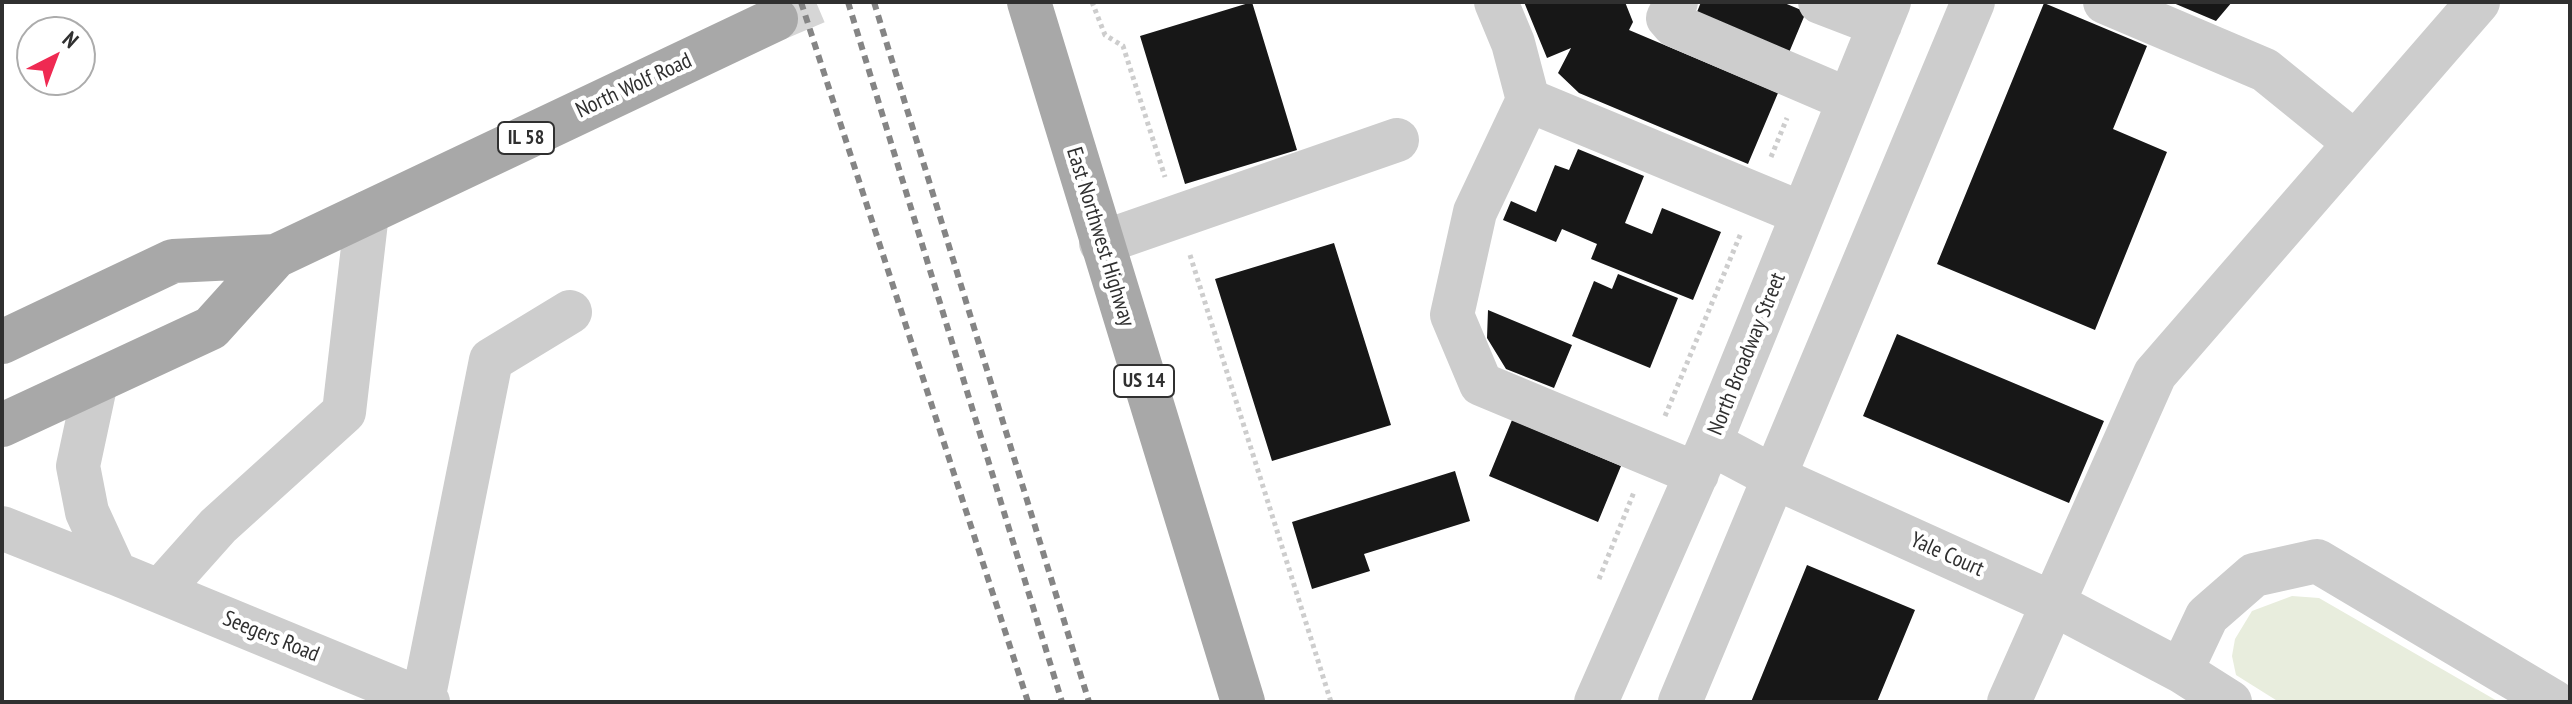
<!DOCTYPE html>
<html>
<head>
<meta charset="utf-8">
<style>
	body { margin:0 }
	#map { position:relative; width:2572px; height:704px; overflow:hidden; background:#fff; font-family:"PT Sans Narrow",sans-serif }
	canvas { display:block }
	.frame { position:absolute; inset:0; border:4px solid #303030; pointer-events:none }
	.north { position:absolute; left:16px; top:16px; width:80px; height:80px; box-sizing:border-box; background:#fff; border:2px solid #acacac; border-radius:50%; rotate:42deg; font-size:22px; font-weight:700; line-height:32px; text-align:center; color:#303030 }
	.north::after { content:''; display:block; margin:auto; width:28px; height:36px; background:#ef2a52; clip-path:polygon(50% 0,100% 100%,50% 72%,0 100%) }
</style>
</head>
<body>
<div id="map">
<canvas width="2572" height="704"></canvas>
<div class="frame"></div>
<div class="north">N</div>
</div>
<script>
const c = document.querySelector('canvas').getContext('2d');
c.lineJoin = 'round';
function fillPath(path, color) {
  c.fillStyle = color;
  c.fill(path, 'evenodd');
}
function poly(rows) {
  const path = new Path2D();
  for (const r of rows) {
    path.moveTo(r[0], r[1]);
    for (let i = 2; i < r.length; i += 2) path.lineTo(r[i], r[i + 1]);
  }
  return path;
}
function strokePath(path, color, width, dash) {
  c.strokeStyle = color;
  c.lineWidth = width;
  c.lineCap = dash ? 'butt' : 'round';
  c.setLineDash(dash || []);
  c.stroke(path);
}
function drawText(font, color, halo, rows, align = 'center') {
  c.font = font + ' "PT Sans Narrow",sans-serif';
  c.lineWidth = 8;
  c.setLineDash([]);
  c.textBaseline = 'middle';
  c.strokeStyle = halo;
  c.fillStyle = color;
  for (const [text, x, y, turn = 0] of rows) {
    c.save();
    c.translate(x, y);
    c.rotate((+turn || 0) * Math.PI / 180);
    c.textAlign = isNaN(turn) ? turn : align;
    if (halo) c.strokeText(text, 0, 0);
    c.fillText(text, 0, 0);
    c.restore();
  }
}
fillPath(poly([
	[2292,596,2319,598,2499,702,2279,702,2236,675,2232,656,2235,639,2252,611]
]), '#e8eddd');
fillPath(poly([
	[1252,2,1297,150,1185,184,1140,36],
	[1524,2,1625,2,1633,22,1629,30,1778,93,1748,164,1579,93,1558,73,1571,48,1547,58],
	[1701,2,1782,2,1806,12,1788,55,1695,17],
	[2171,2,2232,2,2216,21],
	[2044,3,2147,46,2113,129,2167,152,2095,330,1937,264],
	[1578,149,1644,176,1625,223,1652,234,1662,208,1721,232,1693,300,1591,259,1597,244,1562,229,1556,242,1503,220,1511,201,1536,212,1555,165,1569,170],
	[1334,243,1391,425,1272,461,1215,279],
	[1618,274,1678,298,1650,368,1572,336,1594,281,1612,289],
	[1488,310,1572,345,1554,388,1506,369,1487,338],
	[1897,334,2104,421,2069,503,1863,416],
	[1512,420,1621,466,1598,522,1489,476],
	[1455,471,1470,521,1364,554,1370,571,1312,589,1292,522],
	[1807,565,1915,610,1877,702,1751,702]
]), '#171717');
strokePath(poly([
	[776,19,816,2]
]), '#d6d6d6', 44, [44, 22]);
strokePath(poly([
	[1092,2,1105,35,1123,46,1165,177],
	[1771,157,1787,118],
	[1190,255,1331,702],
	[1665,416,1741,233],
	[1599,579,1634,492]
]), '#cdcdcd', 5, [4, 4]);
strokePath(poly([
	[1496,2,1513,43,1528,100,1475,212,1452,315,1481,384,1697,474],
	[1676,2,1668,18,1674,25,1849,100],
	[1820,2,1880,25],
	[2105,2,2265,70,2355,143],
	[1528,100,1803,214],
	[1101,243,1397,140],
	[1710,443,1776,478,2052,603,2181,671,2230,702],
	[2,528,115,573,87,512,78,466,96,382],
	[115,573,428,702],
	[160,591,218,526,344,412,367,213],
	[2181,671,2207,616,2254,575,2317,561,2554,702],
	[423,700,491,360,570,312],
	[1596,702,1710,443,1889,2],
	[1680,702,1973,2],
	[2009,702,2155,374,2478,2]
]), '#cdcdcd', 44);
strokePath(poly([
	[1029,2,1243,702],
	[2,342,173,261,276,256],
	[2,425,211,328,276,256,776,19]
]), '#a8a8a8', 44);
strokePath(poly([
	[801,2,1028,702],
	[848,2,1062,702],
	[874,2,1089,702]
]), '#858585', 6, [8, 6]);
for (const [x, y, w] of [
	[526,138,56],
	[1144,381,60]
]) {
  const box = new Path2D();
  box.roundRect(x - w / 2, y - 16, w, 32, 6);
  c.fillStyle = '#fff';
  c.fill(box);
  strokePath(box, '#303030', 2);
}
drawText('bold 20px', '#303030', null, [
	["IL 58",526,138],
	["US 14",1144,381]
]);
drawText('22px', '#303030', '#fff', [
	["North Wolf Road",634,86,-25],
	["East Northwest Highway",1100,237,73],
	["North Broadway Street",1747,354,-68],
	["Yale Court",1947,555,24],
	["Seegers Road",271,637,22]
]);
</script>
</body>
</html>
